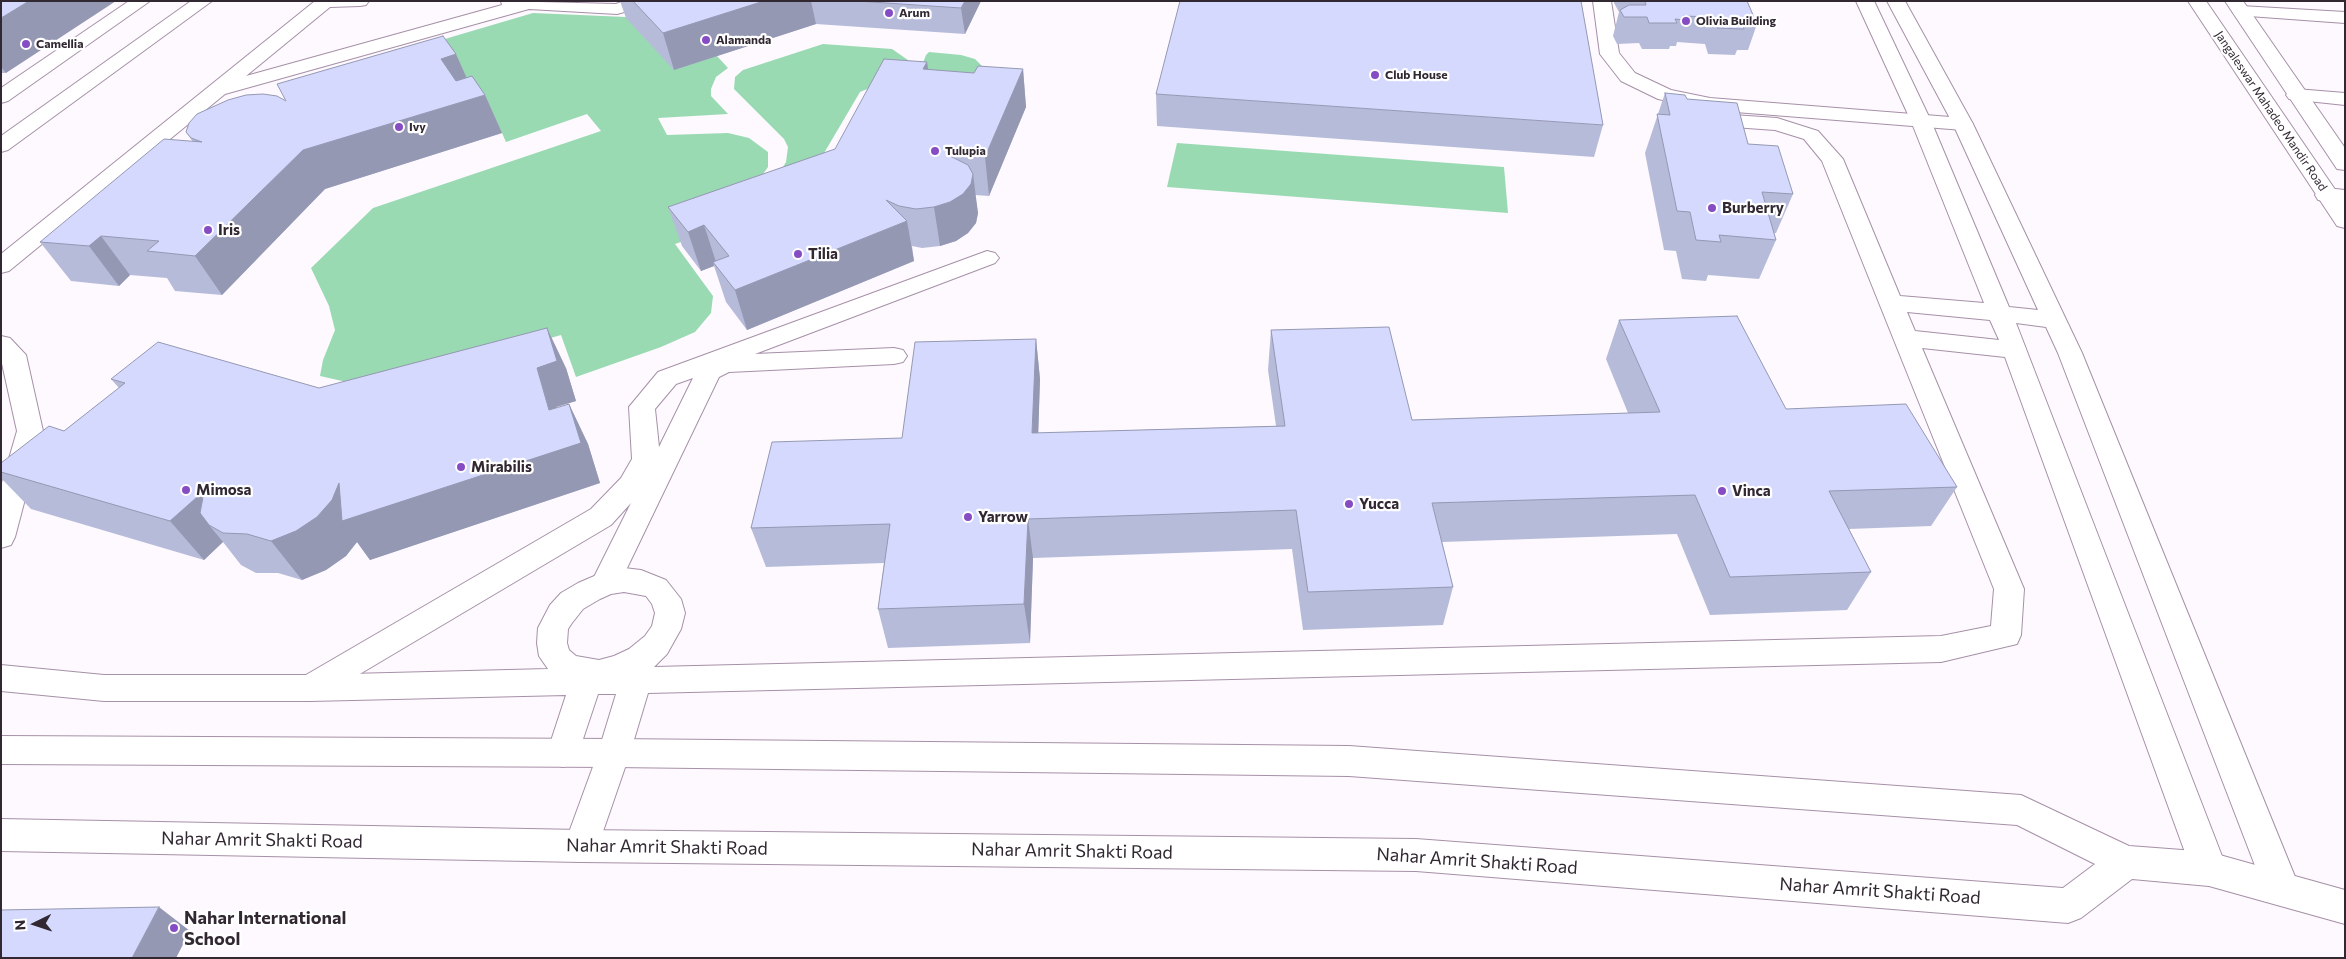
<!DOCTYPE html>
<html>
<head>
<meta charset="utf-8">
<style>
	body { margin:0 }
	#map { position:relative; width:2346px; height:959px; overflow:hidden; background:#fdf9fe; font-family:Commissioner,sans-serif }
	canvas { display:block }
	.frame { position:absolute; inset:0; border:2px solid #312832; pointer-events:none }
	.north { position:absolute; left:10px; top:899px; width:50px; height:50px; -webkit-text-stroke:4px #fff; paint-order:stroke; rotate:266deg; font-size:14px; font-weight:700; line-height:20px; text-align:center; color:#312832 }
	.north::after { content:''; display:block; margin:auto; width:18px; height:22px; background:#312832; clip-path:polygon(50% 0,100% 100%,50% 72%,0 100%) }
</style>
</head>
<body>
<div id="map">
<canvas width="2346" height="959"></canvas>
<div class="frame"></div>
<div class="north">N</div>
</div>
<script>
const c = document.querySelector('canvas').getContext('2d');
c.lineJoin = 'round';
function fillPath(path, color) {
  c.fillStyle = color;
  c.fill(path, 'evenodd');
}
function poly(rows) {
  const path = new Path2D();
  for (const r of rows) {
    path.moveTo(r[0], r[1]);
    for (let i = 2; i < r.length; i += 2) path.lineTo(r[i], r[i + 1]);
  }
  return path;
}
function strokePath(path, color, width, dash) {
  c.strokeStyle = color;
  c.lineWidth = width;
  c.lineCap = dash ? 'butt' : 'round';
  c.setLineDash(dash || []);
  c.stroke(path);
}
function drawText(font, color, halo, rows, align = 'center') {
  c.font = font + ' Commissioner,sans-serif';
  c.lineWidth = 4.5;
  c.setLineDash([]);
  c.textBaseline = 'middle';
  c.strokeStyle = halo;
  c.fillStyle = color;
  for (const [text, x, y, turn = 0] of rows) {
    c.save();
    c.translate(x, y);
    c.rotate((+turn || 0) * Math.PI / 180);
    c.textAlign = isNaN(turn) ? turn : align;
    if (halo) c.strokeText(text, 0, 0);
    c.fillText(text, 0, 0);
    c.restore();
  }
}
fillPath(poly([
	[533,13,626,17,717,56,728,68,716,77,711,89,711,96,728,114,658,118,667,135,728,133,749,138,768,152,768,167,756,184,800,201,675,244,713,296,711,313,695,332,661,347,576,377,561,335,373,388,320,376,323,360,335,330,329,306,311,268,373,208,601,131,587,114,506,142,502,133,309,79],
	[823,44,892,49,908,60,908,66,896,77,860,92,817,165,774,182,786,162,788,147,784,139,734,89,735,77,743,70],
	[929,52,961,55,975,59,997,81,919,73,926,55],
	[1177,143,1504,167,1508,213,1167,187]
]), '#99dab2');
const lane = poly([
	[1593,1,1611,1,1619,53,1635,73,1671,90,1710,98,1963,118,1970,120,1973,124,1970,128,1963,130,1710,110,1658,99,1621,81,1600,54,1593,1],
	[2326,188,2345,190,2345,204,2318,200,2315,195,2318,190,2326,188],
	[987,251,995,253,999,258,995,263,755,354,894,348,903,350,907,356,903,362,894,364,729,372,719,377,616,591,606,595,596,591,591,583,631,503,611,525,321,697,310,701,299,697,294,688,299,679,591,509,621,478,632,459,629,407,658,372,987,251],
	[693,378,659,447,655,409,676,384,693,378]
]);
const street = poly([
	[129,1,150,1,8,101,1,103,1,88,129,1],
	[191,1,212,1,8,150,1,152,1,136,191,1],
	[315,1,369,1,366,5,360,6,330,7,246,76,502,5,501,1,616,4,624,1,653,1,650,5,617,14,529,9,225,94,9,271,1,273,1,254,315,1],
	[1856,1,1874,1,1931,121,2009,307,2038,310,1953,124,1887,1,1905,1,1973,124,2082,353,2300,889,2295,901,2282,906,2269,901,2264,889,2058,353,2046,327,2016,323,2227,869,2221,881,2209,886,2197,881,2191,869,2005,357,1922,348,2024,589,2021,635,2017,644,1941,662,648,693,630,753,598,846,593,857,581,862,569,857,564,846,598,753,616,694,598,694,575,763,563,767,551,763,547,753,566,695,310,701,104,701,1,691,1,665,104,675,310,675,548,669,539,656,537,643,538,628,550,605,561,593,578,583,606,571,624,568,641,570,666,580,681,599,685,613,681,629,667,654,654,667,1941,636,1991,626,1994,589,1822,161,1804,139,1775,130,1733,127,1726,125,1723,121,1726,117,1733,115,1777,118,1818,131,1843,159,1900,296,1984,303,1911,121,1856,1],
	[1907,312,1990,320,1999,340,1915,331,1907,312],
	[624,592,646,596,652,604,655,613,652,626,645,636,629,649,614,656,599,660,576,656,569,650,567,643,568,629,572,623,583,609,600,599,611,594,624,592],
	[2241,6,2345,12,2345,23,2235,15,2232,11,2235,7,2241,6],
	[2296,89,2345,93,2345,105,2289,99,2286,95,2289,91,2296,89],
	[1,336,10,338,26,355,43,431,15,537,11,545,1,548,1,486,17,431,1,359,1,336]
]);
const secondary = poly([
	[2188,1,2206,1,2345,204,2345,228,2337,226,2188,1],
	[2225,1,2243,1,2345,148,2345,170,2337,169,2225,1],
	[1,736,614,739,1349,746,2021,795,2129,846,2209,852,2345,890,2345,924,2209,886,2132,879,2081,918,2068,923,1416,871,581,862,1,851,1,819,581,830,1416,839,2063,888,2095,864,2017,825,1349,776,614,767,1,764,1,736]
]);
strokePath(lane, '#a690a8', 2);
strokePath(street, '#a690a8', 2);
strokePath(secondary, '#a690a8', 2);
fillPath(lane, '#fff');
fillPath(street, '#fff');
fillPath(secondary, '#fff');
fillPath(poly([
	[1,1,6,73,1,73],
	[620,1,981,1,965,34,816,24,674,70,626,18],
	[1614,1,1747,1,1757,24,1748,50,1737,50,1735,55,1708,54,1705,44,1677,42,1676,46,1670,46,1669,49,1642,49,1639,43,1617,44,1613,36,1619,12,1614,3],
	[1023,69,1026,107,989,196,975,195,978,213,976,223,968,233,956,241,940,246,922,248,912,246,914,261,747,330,726,302,714,266,701,271,682,246,668,207,835,149,928,70,974,73],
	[466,78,485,95,502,133,325,189,222,295,175,291,167,278,130,275,119,286,71,281,40,242,193,142,186,132,286,101],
	[1665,93,1687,99,1748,144,1793,194,1776,233,1774,233,1776,240,1759,279,1708,275,1706,281,1682,279,1676,251,1664,250,1645,153],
	[1156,94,1603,125,1594,157,1157,126],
	[1619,320,1786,409,1957,487,1931,526,1849,529,1871,572,1847,610,1710,615,1677,534,1442,542,1453,587,1443,625,1303,630,1292,549,1033,558,1030,643,888,648,878,609,884,563,766,567,751,528,902,438,1036,339,1040,379,1038,433,1276,426,1268,370,1271,330,1412,420,1628,413,1606,359],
	[566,368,576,401,556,407,556,408,569,404,588,444,600,483,370,560,357,542,346,556,326,570,302,580,278,573,256,573,241,565,223,542,204,560,31,509,1,478,1,463,64,431,119,388,111,379,319,388]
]), '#b7bbda');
fillPath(poly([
	[29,1,116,1,6,73,1,67,1,18],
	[764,1,811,1,816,24,674,70,663,33],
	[965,1,981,1,965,34,961,8],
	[456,54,473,92,458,96,441,59],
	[927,62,933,99,923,69],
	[1023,69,1026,107,989,196,985,157],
	[485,95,502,133,325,189,222,295,195,256,303,150],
	[973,174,978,213,976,223,968,233,956,241,940,246,934,207],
	[907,221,914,261,747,330,735,290],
	[704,225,717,265,713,262,714,266,701,271,688,232],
	[101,236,130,275,119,286,89,246],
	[547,328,566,368,576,401,556,407,568,447,569,404,588,444,600,483,370,560,357,542,346,556,326,570,302,580,271,541,339,483,549,410,537,368],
	[1036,339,1040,379,1037,473,1032,433],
	[214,482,209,525,223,542,204,560,170,521],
	[1028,519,1033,558,1030,643,1024,604],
	[159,907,190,931,176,958,132,958]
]), '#9598b2');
const building = poly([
	[1,1,29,1,1,18,1,1],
	[633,1,764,1,663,33,633,1],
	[857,1,965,1,961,8,857,1],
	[1180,1,1581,1,1603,125,1156,94,1180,1],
	[1645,1,1747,1,1757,24,1742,23,1744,29,1717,28,1713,17,1683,16,1684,20,1675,19,1677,23,1649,23,1647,17,1624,17,1620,10,1629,5,1646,5,1645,1],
	[443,36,456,54,441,59,456,81,472,76,485,95,303,150,195,256,147,251,159,241,101,236,89,246,40,242,164,139,202,142,191,138,186,132,189,123,197,114,228,100,246,95,263,94,277,96,286,101,277,84,443,36],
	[884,59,927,62,923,69,974,73,978,66,1023,69,985,157,946,154,968,165,973,174,971,184,963,194,950,202,934,207,916,209,899,206,886,200,907,221,735,290,713,262,729,256,704,225,688,232,668,207,835,149,884,59],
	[1665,93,1685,95,1687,99,1737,103,1748,144,1778,146,1793,194,1762,192,1776,240,1719,235,1721,242,1696,240,1690,212,1677,211,1657,114,1670,115,1665,93],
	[1737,316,1786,409,1906,404,1957,487,1829,491,1871,572,1730,577,1695,495,1432,503,1453,587,1308,592,1296,510,1028,519,1024,604,878,609,890,524,751,528,772,442,902,438,915,342,1036,339,1032,433,1285,426,1271,330,1389,327,1412,420,1660,412,1619,320,1737,316],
	[547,328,557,361,537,368,549,410,569,404,581,443,342,521,339,483,332,500,317,517,296,531,271,541,247,534,223,533,209,525,200,513,203,497,214,482,170,521,1,472,1,463,49,426,64,431,125,383,111,379,158,342,319,388,547,328],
	[159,907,132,958,1,958,1,910,159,907]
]);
fillPath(building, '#d5d9fe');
strokePath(building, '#9598b2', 1);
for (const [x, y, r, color] of [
	[889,13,5,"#864cc3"],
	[1686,21,5,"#864cc3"],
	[706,40,5,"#864cc3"],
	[26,44,5,"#864cc3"],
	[1375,75,5,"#864cc3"],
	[399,127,5,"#864cc3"],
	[935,151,5,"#864cc3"],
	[1712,208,5,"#864cc3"],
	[208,230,5,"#864cc3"],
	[798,254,5,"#864cc3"],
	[461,467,5,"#864cc3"],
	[186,490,5,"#864cc3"],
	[1722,491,5,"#864cc3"],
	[1349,504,5,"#864cc3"],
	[968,517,5,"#864cc3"],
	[174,928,5,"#864cc3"]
]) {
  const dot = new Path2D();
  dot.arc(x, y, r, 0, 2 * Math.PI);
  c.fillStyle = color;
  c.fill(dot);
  strokePath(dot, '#fff', 2);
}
drawText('bold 12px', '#312832', '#fff', [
	["Arum",899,13],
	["Olivia Building",1696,21],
	["Alamanda",716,40],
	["Camellia",36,44],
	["Club House",1385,75],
	["Ivy",409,127],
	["Tulupia",945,151]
], 'left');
drawText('12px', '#312832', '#fff', [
	["Jangaleswar Mahadeo Mandir Road",2271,111,56]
]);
drawText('bold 15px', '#312832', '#fff', [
	["Burberry",1722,208],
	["Iris",218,230],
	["Tilia",808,254],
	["Mirabilis",471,467],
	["Mimosa",196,490],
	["Vinca",1732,491],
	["Yucca",1359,504],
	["Yarrow",978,517]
], 'left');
drawText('18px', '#312832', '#fff', [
	["Nahar Amrit Shakti Road",262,840,1],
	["Nahar Amrit Shakti Road",667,847,1],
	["Nahar Amrit Shakti Road",1072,851,1],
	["Nahar Amrit Shakti Road",1477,861,4],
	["Nahar Amrit Shakti Road",1880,891,4]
]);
drawText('bold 18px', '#312832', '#fff', [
	["Nahar International",184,918],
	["School",184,939]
], 'left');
</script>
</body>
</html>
